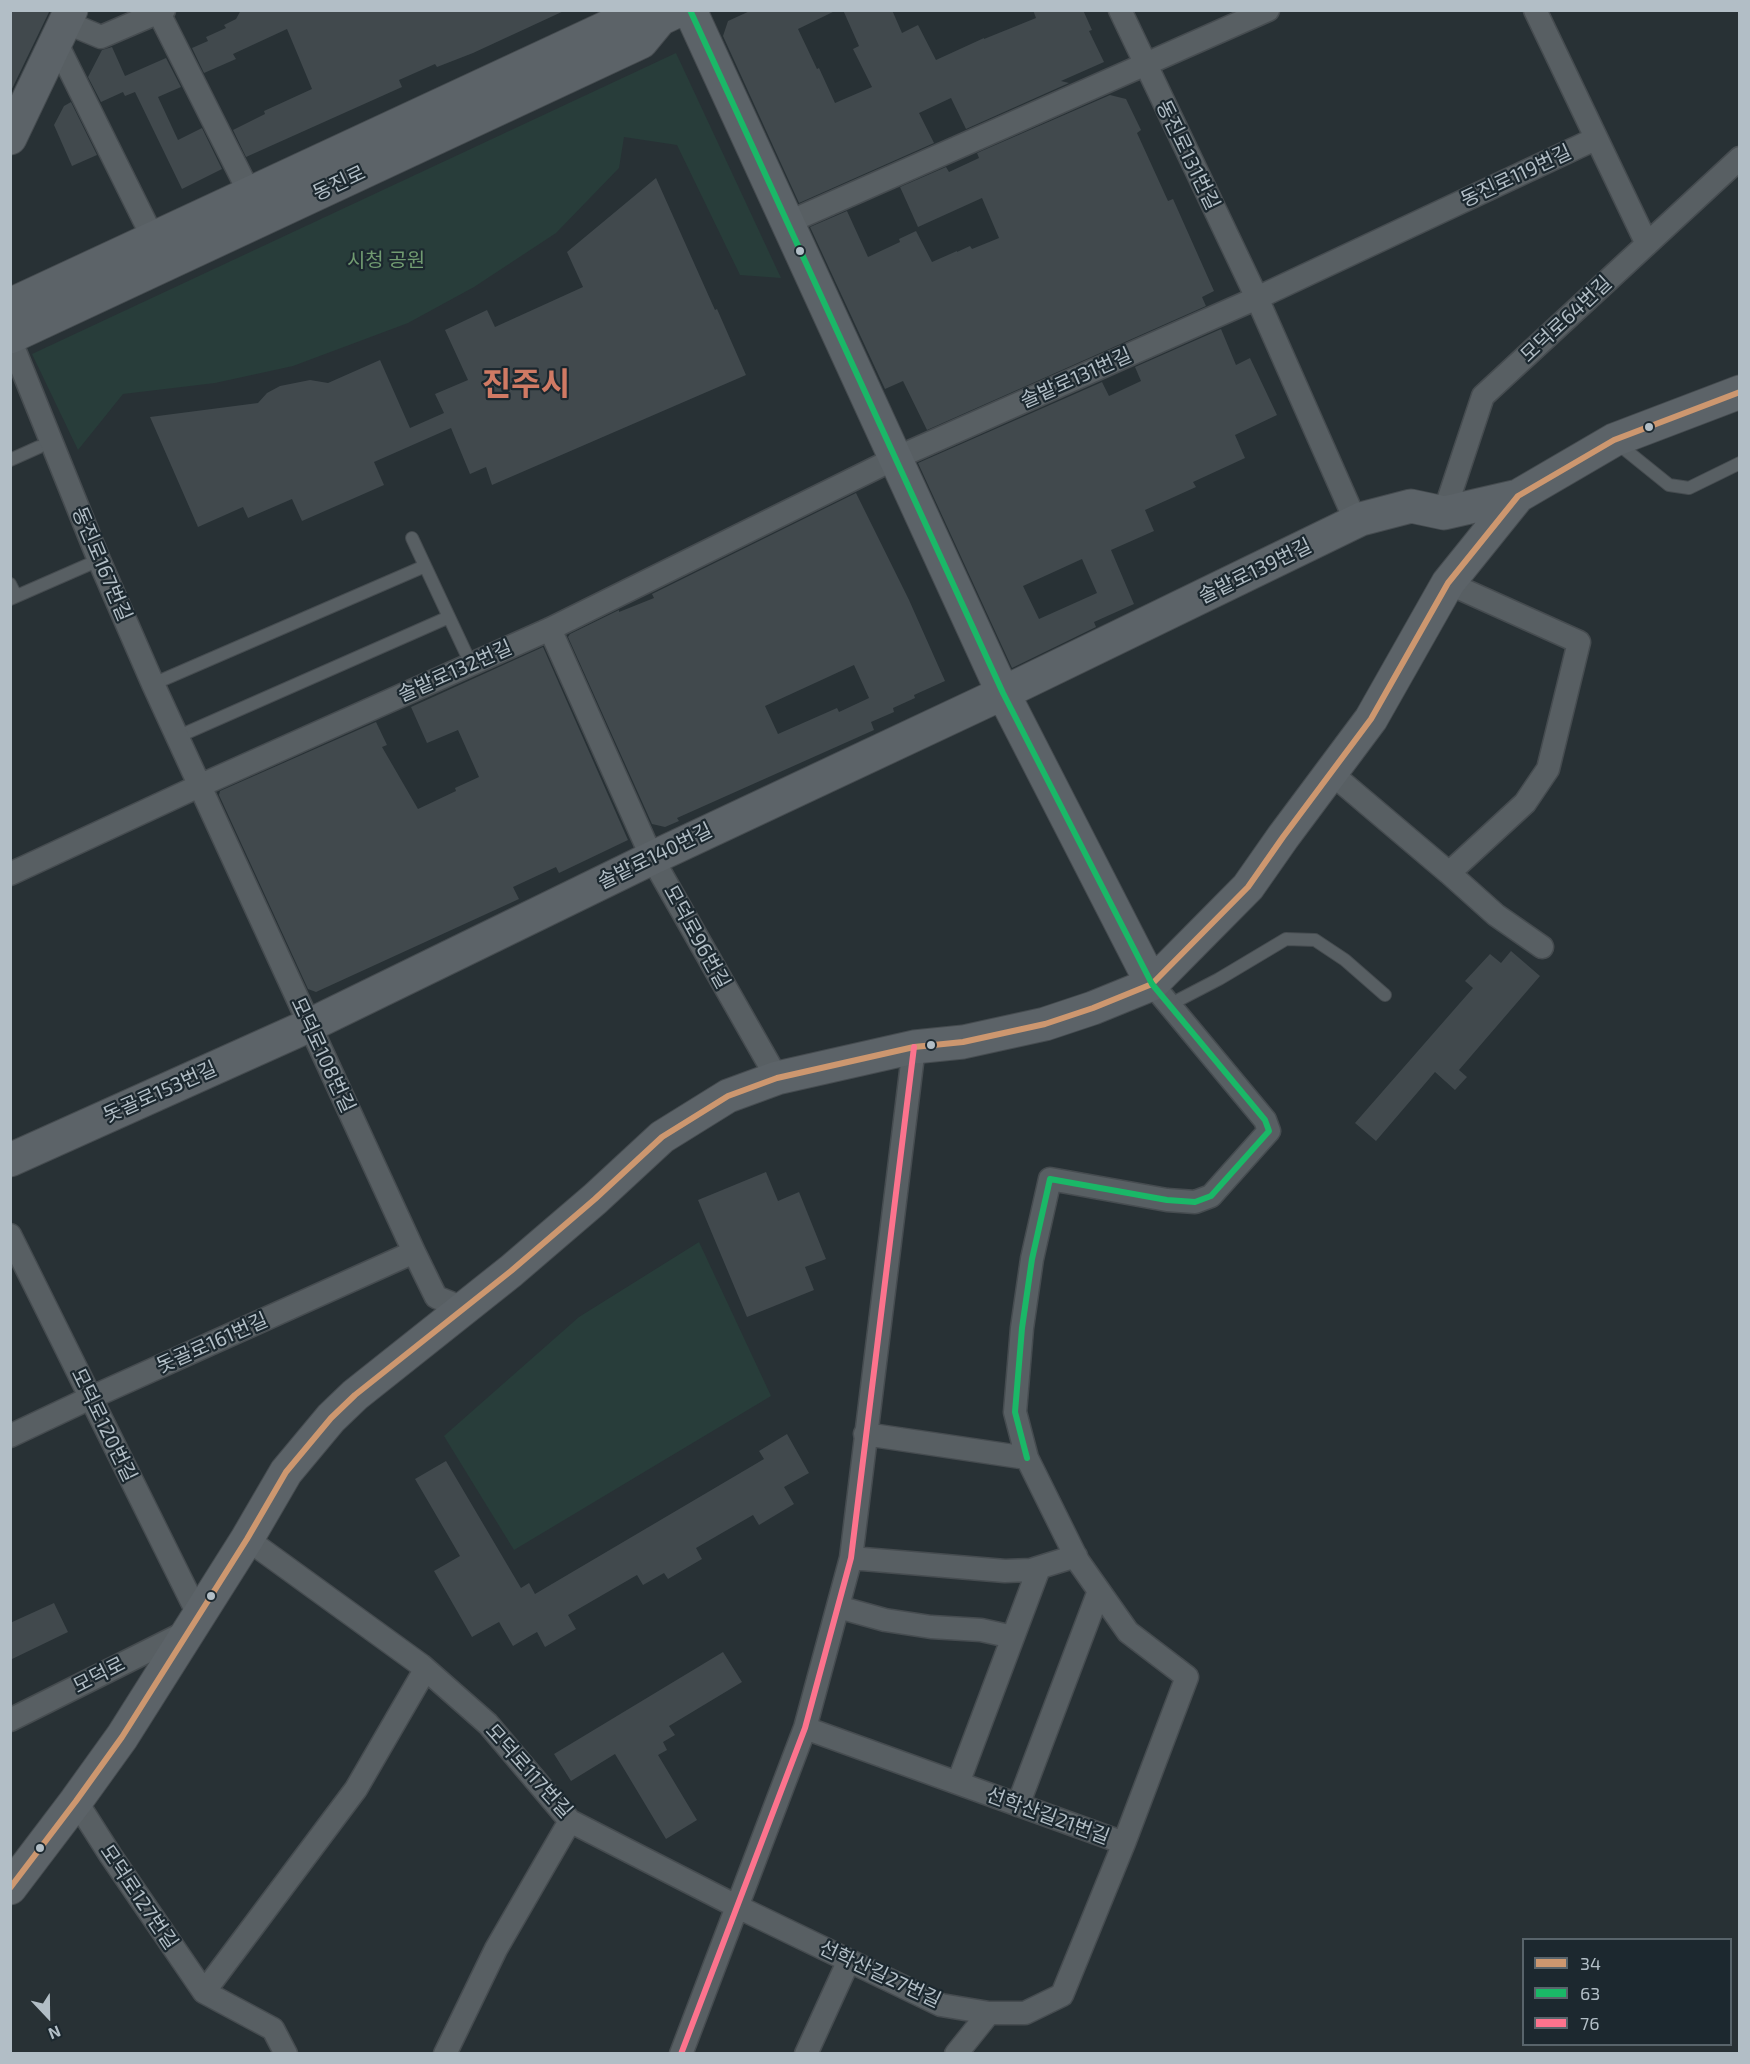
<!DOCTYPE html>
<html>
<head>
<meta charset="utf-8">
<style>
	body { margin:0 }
	#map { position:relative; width:1750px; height:2064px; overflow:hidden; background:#283135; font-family:"Exo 2",sans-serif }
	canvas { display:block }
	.frame { position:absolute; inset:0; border:12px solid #b2bec6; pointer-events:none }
	.legend { position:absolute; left:1522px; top:1938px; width:210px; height:108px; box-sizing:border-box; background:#1c282f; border:2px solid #58646b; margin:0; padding:8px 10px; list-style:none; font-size:18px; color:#b2bec6 }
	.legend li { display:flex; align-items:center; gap:12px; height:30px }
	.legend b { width:30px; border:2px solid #58646b }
	.north { position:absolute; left:18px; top:1986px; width:60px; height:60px; -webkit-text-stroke:4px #1c282f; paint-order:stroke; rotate:158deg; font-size:16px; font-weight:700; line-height:24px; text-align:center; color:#b2bec6 }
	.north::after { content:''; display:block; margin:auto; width:21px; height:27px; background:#b2bec6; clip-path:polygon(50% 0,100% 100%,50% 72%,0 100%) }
</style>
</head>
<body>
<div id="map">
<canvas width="1750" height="2064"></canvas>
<div class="frame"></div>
<ul class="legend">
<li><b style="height:8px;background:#cd976f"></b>34</li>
<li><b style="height:8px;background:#1ab867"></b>63</li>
<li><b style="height:8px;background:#fc738d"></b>76</li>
</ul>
<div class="north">N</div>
</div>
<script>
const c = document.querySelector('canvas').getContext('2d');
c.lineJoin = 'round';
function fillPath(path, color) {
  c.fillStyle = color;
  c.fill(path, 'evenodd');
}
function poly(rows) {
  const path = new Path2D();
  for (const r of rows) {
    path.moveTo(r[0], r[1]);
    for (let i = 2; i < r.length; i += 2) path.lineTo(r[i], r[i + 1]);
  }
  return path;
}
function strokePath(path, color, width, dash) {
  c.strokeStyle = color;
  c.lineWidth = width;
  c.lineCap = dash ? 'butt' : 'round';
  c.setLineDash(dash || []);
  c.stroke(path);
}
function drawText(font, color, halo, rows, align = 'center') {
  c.font = font + ' "Exo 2","Noto Sans KR",sans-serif';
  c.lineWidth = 4.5;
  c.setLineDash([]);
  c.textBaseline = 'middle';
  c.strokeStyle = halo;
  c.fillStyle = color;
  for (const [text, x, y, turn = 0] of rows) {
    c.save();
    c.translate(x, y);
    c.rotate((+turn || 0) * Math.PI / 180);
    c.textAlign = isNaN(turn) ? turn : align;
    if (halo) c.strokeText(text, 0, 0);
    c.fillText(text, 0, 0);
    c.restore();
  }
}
fillPath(poly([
	[676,53,781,278,740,275,677,145,624,137,619,168,556,233,474,287,408,323,293,366,215,383,123,394,78,450,32,354],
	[699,1242,771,1396,514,1550,444,1436,579,1317]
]), '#283d3a');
fillPath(poly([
	[10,10,50,10,10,93],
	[241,10,257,11,566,10,473,53,437,67,435,64,399,80,402,87,246,157,233,130,265,114,264,111,312,89,287,29,233,54,236,59,204,73,192,48,208,41,206,37,226,28,224,25,236,19],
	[752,10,837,10,798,29,817,69,819,68,835,103,872,87,853,49,859,46,843,10,892,10,902,33,918,25,936,60,984,38,984,39,1036,18,1033,10,1083,10,1092,30,1089,31,1104,62,1061,81,1069,83,966,129,951,98,919,113,934,143,799,203,723,36,728,21],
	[112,47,125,76,166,58,181,87,158,97,178,140,202,128,222,169,182,189,135,92,125,96,123,92,101,102,88,77,102,50],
	[1110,95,1126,99,1141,130,1137,133,1168,201,1173,199,1214,291,1202,297,1206,306,927,430,903,381,885,389,810,227,847,211,868,257,900,242,899,239,916,231,932,262,957,251,957,252,970,246,972,249,999,238,982,198,918,227,900,187,946,167,949,172,979,158,977,153],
	[71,102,97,155,72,166,54,125,64,106],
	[656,178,715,310,717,309,746,375,492,485,486,467,470,474,451,428,374,462,384,485,302,521,292,499,248,518,243,507,198,527,150,417,258,403,267,393,280,386,310,380,328,383,380,360,410,428,444,413,435,394,468,380,445,330,487,310,495,327,583,287,567,252],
	[1221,329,1236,365,1250,358,1277,415,1235,435,1245,458,1193,482,1196,487,1145,510,1154,531,1111,550,1134,604,1094,622,1096,627,1012,668,918,463,1102,382,1109,396,1141,381,1135,367],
	[1082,559,1097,593,1039,619,1023,586],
	[856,493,909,600,945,681,914,695,915,698,893,708,894,712,871,722,874,730,677,818,679,821,665,827,652,824,568,637,570,634,619,610,619,612,654,598,652,594],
	[854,665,869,698,839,712,837,708,778,734,765,706],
	[543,647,628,840,559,873,556,867,513,887,519,899,316,992,308,989,219,795,220,791,376,722,387,745,382,747,418,809,456,791,455,788,479,777,458,730,427,743,411,707],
	[1511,951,1540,976,1459,1070,1467,1077,1455,1090,1435,1072,1376,1141,1355,1123,1473,988,1465,981,1490,954,1501,963],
	[766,1172,778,1201,799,1192,826,1259,805,1267,814,1290,747,1317,698,1200],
	[787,1434,809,1473,784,1487,794,1504,759,1525,753,1515,696,1548,702,1559,668,1579,664,1573,643,1585,637,1575,568,1615,576,1629,545,1647,537,1632,513,1646,499,1622,472,1637,434,1571,460,1556,415,1479,446,1461,521,1588,529,1583,535,1594,764,1459,759,1451],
	[54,1603,68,1632,10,1660,10,1623],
	[723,1652,742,1682,669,1726,675,1735,663,1742,667,1750,658,1755,697,1820,666,1839,615,1754,571,1781,554,1754]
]), '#41494d');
const lane = poly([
	[1617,443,1669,485,1689,488,1740,463],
	[10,460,39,447],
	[412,538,471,664],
	[10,584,16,596],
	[10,599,99,560],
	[153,684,425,566],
	[177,737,449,617],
	[1169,1005,1219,979,1286,939,1315,940,1345,960,1385,995]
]);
const street = poly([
	[1120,10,1257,298,1356,522],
	[1535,10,1647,244],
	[159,13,250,194],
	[65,22,101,37,164,10],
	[56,42,153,238],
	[789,222,1268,10],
	[10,339,99,560,153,684,414,1252,436,1297,463,1308],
	[1444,513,1483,396,1740,158],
	[1448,583,1579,642,1548,769,1525,803,1449,873,1496,915,1542,947],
	[550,629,652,858,777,1078],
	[1331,773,1449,873],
	[10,874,199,786,550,629,896,458,1257,298,1595,139],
	[10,1235,198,1614],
	[10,1436,90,1398,414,1252],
	[1027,1458,1015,1412,1022,1328,1032,1259,1050,1179,1167,1200,1195,1202,1211,1196,1269,1131,1265,1120,1152,984],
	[247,1539,421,1665,488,1724,570,1821,738,1907,941,2005,989,2013,1025,2013,1062,1995,1124,1843,1187,1677,1128,1632,1078,1561,1027,1458,865,1434],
	[851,1558,1005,1571,1031,1570,1076,1556],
	[838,1607,885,1620,931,1627,981,1630,1013,1637],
	[10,1720,188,1631],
	[805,1728,1124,1843],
	[958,1783,1039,1568],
	[76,1801,111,1856,204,1992,273,2029,286,2054],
	[1018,1805,1099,1591],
	[204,1992,356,1789,425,1670],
	[445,2054,496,1949,570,1821],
	[681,2054,805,1728,851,1558,914,1047],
	[806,2054,849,1960],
	[956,2054,989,2013]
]);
const secondary = poly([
	[690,10,1003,693,1152,984],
	[10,138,71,10],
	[10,305,627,18,660,19,679,10],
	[10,337,641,42,660,19],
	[10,1160,310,1025,652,858,1003,693,1361,519,1411,506,1444,513,1518,496],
	[10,1888,76,1801,122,1737,247,1539,286,1472,331,1418,355,1395,511,1271,595,1199,662,1137,728,1096,777,1078,914,1047,963,1042,1045,1024,1093,1008,1152,984,1248,887,1283,837,1371,719,1448,583,1518,496,1614,440,1740,392]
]);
strokePath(lane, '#464c50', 14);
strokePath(street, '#464c50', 25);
strokePath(secondary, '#464c50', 35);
strokePath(lane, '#585f63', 12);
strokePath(street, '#585f63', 22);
strokePath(secondary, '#5c6368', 33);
strokePath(poly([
	[10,1888,76,1801,122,1737,247,1539,286,1472,331,1418,355,1395,511,1271,595,1199,662,1137,728,1096,777,1078,914,1047,963,1042,1045,1024,1093,1008,1152,984,1248,887,1283,837,1371,719,1448,583,1518,496,1614,440,1740,392]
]), '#cd976f', 6);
strokePath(poly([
	[690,10,1003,693,1152,984,1265,1120,1269,1131,1211,1196,1195,1202,1167,1200,1050,1179,1032,1259,1022,1328,1015,1412,1027,1458]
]), '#1ab867', 6);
strokePath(poly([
	[681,2054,805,1728,851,1558,914,1047]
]), '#fc738d', 6);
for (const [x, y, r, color] of [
	[800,251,5,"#b2bec6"],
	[1649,427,5,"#b2bec6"],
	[931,1045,5,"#b2bec6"],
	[211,1596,5,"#b2bec6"],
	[40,1848,5,"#b2bec6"]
]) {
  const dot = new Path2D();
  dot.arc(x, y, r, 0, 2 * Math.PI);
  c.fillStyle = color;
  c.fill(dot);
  strokePath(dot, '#1c282f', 2);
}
drawText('20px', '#b2bec6', '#1c282f', [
	["동진로131번길",1188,155,64],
	["동진로119번길",1516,176,-25],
	["동진로",339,183,-25],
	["모덕로64번길",1566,319,-43],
	["솔밭로131번길",1076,378,-24],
	["동진로167번길",102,564,67],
	["솔밭로139번길",1255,571,-26],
	["솔밭로132번길",455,671,-24],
	["솔밭로140번길",655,856,-26],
	["모덕로96번길",697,937,61],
	["모덕로108번길",323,1055,65],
	["돗골로153번길",160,1092,-24],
	["돗골로161번길",212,1343,-24],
	["모덕로120번길",104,1425,64],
	["모덕로",99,1675,-27],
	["모덕로117번길",529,1771,48],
	["선학산길21번길",1048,1816,20],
	["모덕로127번길",139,1897,56],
	["선학산길27번길",880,1974,25]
]);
drawText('20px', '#719b71', '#1c282f', [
	["시청 공원",386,260]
]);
drawText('bold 32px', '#d07a64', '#1c282f', [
	["진주시",526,384]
]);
</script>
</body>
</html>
